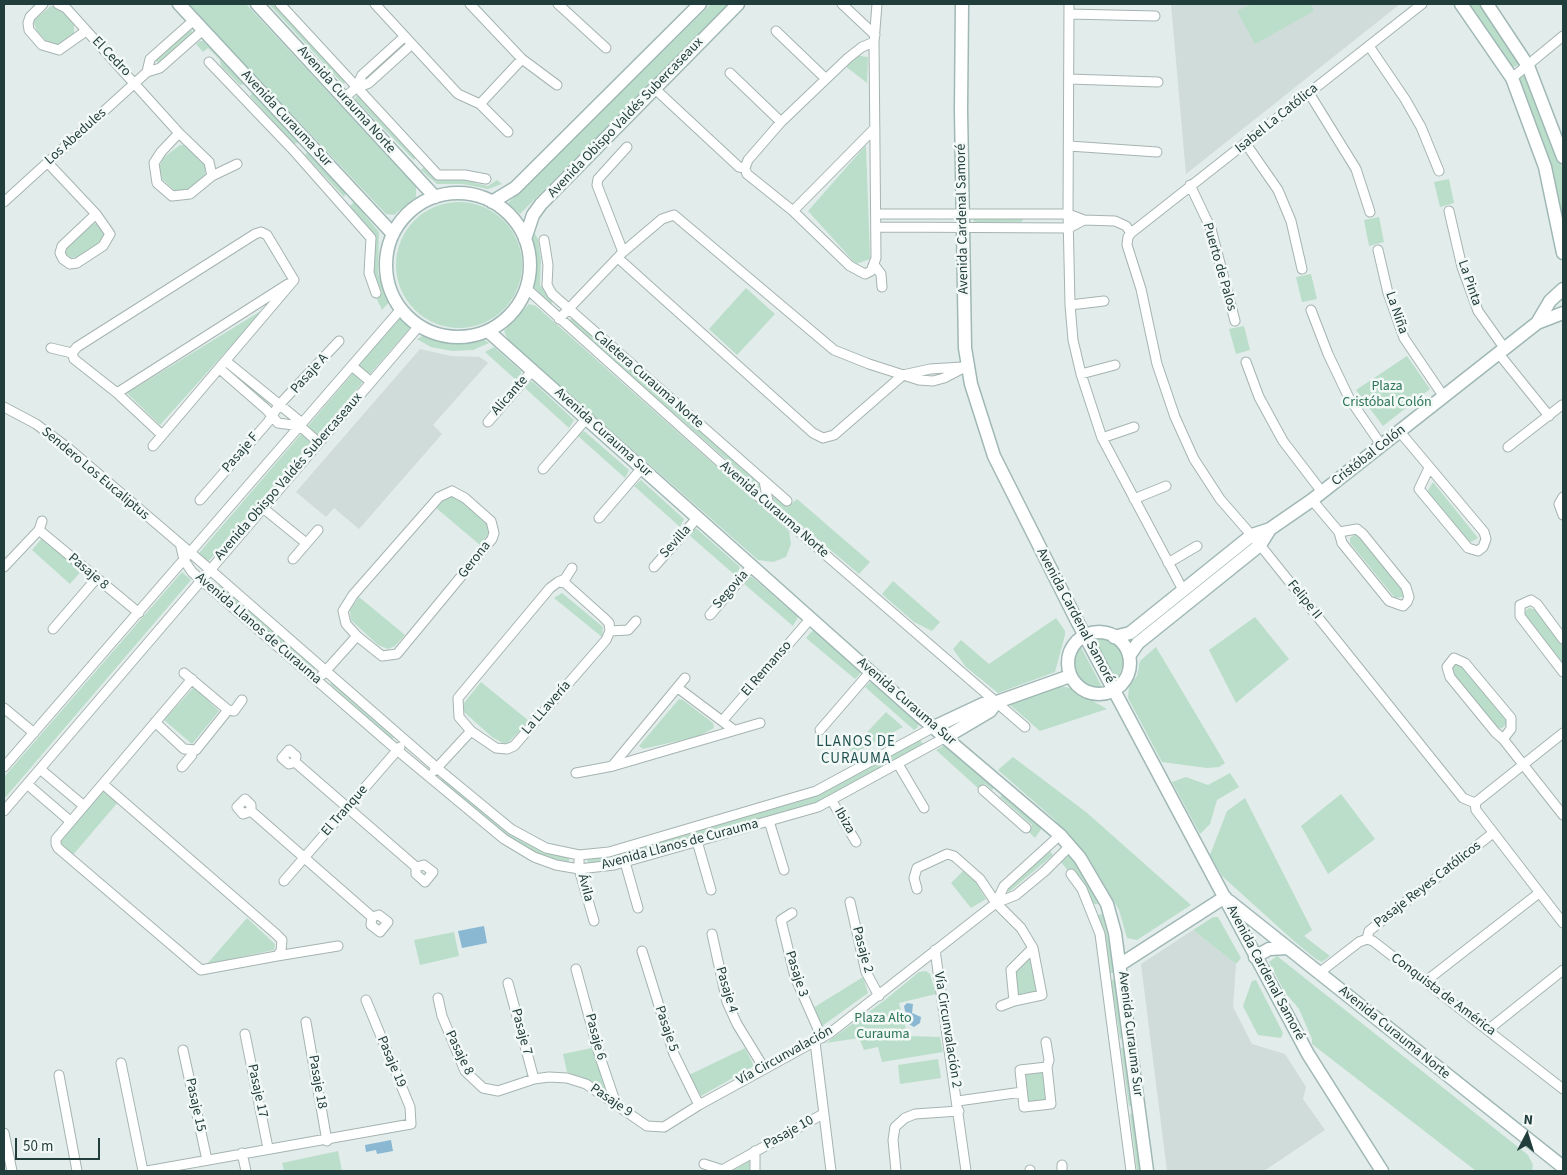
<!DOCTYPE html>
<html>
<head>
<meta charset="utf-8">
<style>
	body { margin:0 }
	#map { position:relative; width:1567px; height:1175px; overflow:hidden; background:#e2ecea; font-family:"Source Sans 3",sans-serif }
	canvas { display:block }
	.frame { position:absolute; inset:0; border:5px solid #223e3c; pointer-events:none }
	.north { position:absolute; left:1502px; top:1110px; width:50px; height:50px; -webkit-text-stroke:4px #f3f9f7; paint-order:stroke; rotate:5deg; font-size:14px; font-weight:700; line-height:20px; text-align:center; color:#223e3c }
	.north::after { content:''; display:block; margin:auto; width:18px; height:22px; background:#223e3c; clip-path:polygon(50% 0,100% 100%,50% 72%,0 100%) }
	.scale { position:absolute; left:15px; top:1138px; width:85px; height:22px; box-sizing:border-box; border:2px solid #223e3c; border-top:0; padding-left:6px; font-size:15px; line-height:18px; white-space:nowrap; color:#223e3c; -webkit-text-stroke:4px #f3f9f7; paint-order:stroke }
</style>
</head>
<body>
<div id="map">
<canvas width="1567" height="1175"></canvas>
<div class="frame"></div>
<div class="north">N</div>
<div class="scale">50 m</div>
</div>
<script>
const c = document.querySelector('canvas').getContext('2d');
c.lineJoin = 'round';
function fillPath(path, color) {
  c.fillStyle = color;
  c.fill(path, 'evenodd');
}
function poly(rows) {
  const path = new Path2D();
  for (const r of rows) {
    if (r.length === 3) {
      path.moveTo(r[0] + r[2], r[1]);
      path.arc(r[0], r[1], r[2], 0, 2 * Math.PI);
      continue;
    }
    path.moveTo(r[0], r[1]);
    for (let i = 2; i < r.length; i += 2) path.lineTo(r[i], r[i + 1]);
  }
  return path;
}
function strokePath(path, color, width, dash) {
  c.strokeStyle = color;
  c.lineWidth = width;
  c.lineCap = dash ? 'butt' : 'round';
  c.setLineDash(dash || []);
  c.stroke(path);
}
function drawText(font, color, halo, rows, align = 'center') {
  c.font = font + ' "Source Sans 3",sans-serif';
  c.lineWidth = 5;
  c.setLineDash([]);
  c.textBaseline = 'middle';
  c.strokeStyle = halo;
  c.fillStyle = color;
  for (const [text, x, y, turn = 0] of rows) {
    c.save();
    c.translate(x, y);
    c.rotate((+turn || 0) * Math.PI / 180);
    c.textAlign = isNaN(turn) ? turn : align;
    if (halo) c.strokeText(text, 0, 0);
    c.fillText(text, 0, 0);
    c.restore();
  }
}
fillPath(poly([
	[1171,4,1400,4,1186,174],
	[420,349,451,356,480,357,488,363,433,425,442,434,359,529,334,508,326,517,296,492],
	[1193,930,1236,964,1233,1007,1252,1044,1285,1054,1306,1087,1303,1099,1325,1130,1264,1171,1167,1171,1141,964]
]), '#d0dcd9');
fillPath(poly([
	[188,4,246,4,416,187,416,197,394,215,386,214],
	[269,4,275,4,346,82,343,84],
	[711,4,729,4,520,214,508,203],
	[1251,4,1310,4,1314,11,1255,44,1237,11],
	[1466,4,1481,4,1520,61,1517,66,1510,68],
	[51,6,61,9,74,23,74,35,64,44,49,44,37,31,33,21],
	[190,29,194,33,159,64,155,60],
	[200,41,203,41,244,84,240,85,221,66,220,60,208,48,203,52,196,44],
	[854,55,868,57,867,83,844,65],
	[1522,75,1528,77,1561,162,1563,173,1563,232,1517,81],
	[253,92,297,141,298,143,293,144,250,96],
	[357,95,416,156,414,160,355,99],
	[180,145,187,145,206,166,205,176,187,191,175,191,162,179,159,168,163,158],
	[866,145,870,259,856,264,808,211],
	[308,151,346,193,344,197,305,155],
	[425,166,435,176,476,179,475,183,488,186,497,180,502,184,488,189,463,184,437,184,421,170],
	[1449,179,1454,203,1440,207,1434,182],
	[459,265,63],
	[354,202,379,232,378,274,389,302,382,310,375,295,382,292,373,275,373,234,350,206],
	[975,217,1022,218,1023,220,1021,222,975,222,973,220],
	[1379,217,1384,242,1369,246,1364,220],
	[93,223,101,225,106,231,104,241,77,257,70,258,65,256,64,251],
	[531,234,535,234,538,239,541,260,540,285,554,299,551,304,533,287,535,253],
	[1311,274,1317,299,1302,302,1296,277],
	[746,288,775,314,737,355,709,329],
	[529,304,536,306,789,531,791,544,786,557,773,562,758,560,508,340,504,331],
	[264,309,160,425,127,393],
	[400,318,411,327,369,375,358,366],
	[571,318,574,318,759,481,761,490,570,322],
	[1244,326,1250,350,1236,354,1229,329],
	[426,334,451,340,480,337,489,343,473,350,452,351,431,347,417,339],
	[494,347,521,371,521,374,516,380,485,352],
	[1407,356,1430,389,1383,426,1356,390],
	[231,370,269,403,267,405,229,372],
	[353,373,363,382,318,435,308,426],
	[530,382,533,382,574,420,569,428,525,388],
	[584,431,629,470,625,478,578,436],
	[301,434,311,442,208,562,199,553],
	[641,480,684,519,680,527,634,486],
	[1433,482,1478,538,1469,543,1427,492],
	[771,490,789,506,797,499,870,562,859,574,774,502],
	[455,495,489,526,489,533,480,545,435,507,446,496],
	[694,529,697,529,740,567,736,576,689,535],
	[1354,535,1358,535,1403,592,1403,597,1395,598,1350,543,1350,538],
	[43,537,82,570,70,584,32,550],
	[182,572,191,580,4,799,4,777],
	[749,577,752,577,798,617,793,626,743,583],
	[893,581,940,622,932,631,914,622,882,594],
	[220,585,316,668,313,671,217,588],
	[562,593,603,627,602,637,554,598],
	[359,597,405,635,395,646,388,649,378,645,351,620,350,610],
	[1529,608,1536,610,1563,643,1563,664,1525,618,1524,612],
	[1255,617,1289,659,1236,703,1209,650],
	[1056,618,1065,631,1065,635,1055,672,998,693,966,667,953,649,961,640,989,664],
	[812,631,816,631,860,670,860,674,855,679,806,638],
	[1099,638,1113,640,1123,654,1124,664,1117,679,1094,640],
	[1081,647,1104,691,1088,688,1076,677,1073,660,1077,650],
	[1156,647,1225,763,1219,767,1207,768,1162,762,1128,698,1129,686,1137,676,1140,661],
	[1456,663,1462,665,1507,720,1507,724,1502,728,1497,729,1450,673,1450,668],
	[332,682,395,736,392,739,330,684],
	[481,682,529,721,508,743,503,743,492,737,463,711,464,703],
	[870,682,874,682,918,722,918,727,914,730,865,687],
	[1061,686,1070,688,1107,709,1040,731,1009,704],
	[194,687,219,711,192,744,164,720],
	[679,699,683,700,713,723,714,728,699,736,643,749,639,746],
	[886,712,903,727,841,760],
	[920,740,923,744,922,746,814,804,624,858,589,863,587,861,588,858,623,852,818,795],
	[945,745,995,787,992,790,985,784,979,789,936,750],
	[1013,757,1086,812,1191,905,1137,940,1127,938,1119,910,1088,857,1054,819,998,770],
	[1230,773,1239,787,1217,800,1210,824,1200,834,1172,782,1186,777,1208,785],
	[443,778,510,832,569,857,569,862,545,857,507,837,440,781],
	[104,790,119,801,72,856,60,846,60,838,99,791],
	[1003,794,1042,828,1035,838,1028,831,1032,825,1000,797],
	[1341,794,1375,839,1328,874,1301,826],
	[1245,798,1312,930,1304,936,1330,956,1322,962,1316,959,1295,942,1222,876,1210,855,1227,811],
	[1050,851,1053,855,1009,892,1006,889],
	[1067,854,1079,866,1098,904,1093,904,1082,880,1075,871,1069,872,1060,861],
	[963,871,975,881,986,899,971,908,951,883],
	[1102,914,1111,949,1114,973,1110,973,1098,915],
	[1213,917,1218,917,1241,958,1236,964,1193,930],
	[247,918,275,944,274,950,207,964],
	[454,932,459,956,420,965,414,940],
	[1031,955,1037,992,1015,995,1014,970],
	[1277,956,1528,1155,1533,1165,1532,1171,1476,1171,1312,1044,1312,1039,1299,1009,1284,991,1269,962],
	[926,971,930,974,936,994,899,1003,908,1036,940,1037,943,1052,882,1062,878,1047,864,1050,859,1038,826,1043,885,1000,919,972],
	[863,977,868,993,822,1026,813,1008],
	[1115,979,1123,1037,1120,1039,1111,980],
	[1256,980,1283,1033,1281,1038,1258,1035,1243,1006,1252,981],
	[1125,1047,1132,1106,1129,1106,1121,1048],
	[592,1048,608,1093,598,1084,567,1072,563,1054],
	[745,1048,754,1066,701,1096,689,1075],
	[938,1059,941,1078,900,1084,898,1065],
	[1044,1070,1048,1102,1027,1104,1022,1072],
	[1130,1114,1133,1114,1141,1171,1137,1171],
	[338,1151,342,1171,284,1171,282,1163],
	[750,1161,749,1171,731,1171]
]), '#bbdecb');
fillPath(poly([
	[484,926,487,943,462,948,458,931],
	[907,1003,913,1004,912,1013,921,1017,920,1023,914,1027,909,1024,907,1020,909,1015,905,1011,904,1006],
	[391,1140,393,1151,377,1154,376,1150,366,1152,365,1145]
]), '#8ab8d2');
const street = poly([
	[43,4,30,17,28,23,29,30,42,45,59,50,86,31],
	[58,4,66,8,179,133,209,162,212,176],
	[280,4,438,175,465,175,486,179],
	[375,4,458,94,480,104,508,132],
	[470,4,522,59,557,85],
	[558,4,606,48],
	[842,4,875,35],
	[1069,4,1068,214,1070,305,1073,340,1081,374,1102,438,1183,590],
	[1422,4,1131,233,1128,237,1127,245,1141,289,1157,364,1175,417,1194,459,1220,499,1260,545,1463,798,1475,803,1476,810,1563,923],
	[1069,14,1155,16],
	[776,31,826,79],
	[1369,46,1405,99,1421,127,1439,171],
	[209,62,295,152,371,238,369,273,376,293],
	[147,72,150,59,194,20],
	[730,73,781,122],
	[1512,78,1563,36],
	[1069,79,1158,82],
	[356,88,369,83,411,45],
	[654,88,739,167,745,168,747,174,793,211,850,266,865,274,871,271,876,258,874,42,877,4],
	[1309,93,1356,169,1370,212],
	[345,97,356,88,362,75,404,37],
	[480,104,522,59],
	[179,133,161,152,154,163,157,183,172,196,190,194,212,176,237,164],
	[1246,144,1278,190,1291,221,1302,269],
	[1069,146,1157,152],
	[48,163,96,214,110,234,103,246,77,263,70,264,63,259,60,253,62,246,96,214],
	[745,168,748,160,781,122,848,58,862,47,874,42],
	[1190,185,1211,229,1235,321],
	[4,202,147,72,160,68,203,30],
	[793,211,875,128],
	[1449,211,1462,267,1478,311,1505,349],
	[878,214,1068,214,1084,220,1115,221,1126,226,1131,233],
	[877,227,1069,228,1084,220],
	[544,240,548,265,547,285,552,294,787,501],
	[1378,250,1388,293,1404,338,1444,397],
	[623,252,597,185,598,179,627,147],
	[618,258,813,433,823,438,834,435,903,375,930,369,962,367],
	[875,266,881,274,882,287],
	[526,288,769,506,1025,727],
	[1070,305,1104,301],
	[1311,310,1328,354,1349,398,1382,446],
	[559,319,623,252,662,219,674,215,834,350,869,364,919,380,933,381,944,378,967,366],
	[51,348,72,353,74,359,117,393,162,435],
	[72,353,77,347,255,234,261,232,267,235,294,280],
	[1499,354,1549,416],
	[227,362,302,423],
	[1246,362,1259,397,1283,441,1322,492],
	[352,366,371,382],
	[220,369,267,410,278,423,300,426,319,443],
	[1081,374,1115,365],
	[117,393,288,284],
	[4,407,36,424,68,448,192,554,437,768,511,829,546,848,579,855,609,852,816,791,934,727],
	[488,422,533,370],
	[1400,432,1484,532,1486,539,1483,547,1478,551,1468,548,1419,489,1429,468],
	[1102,438,1134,427],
	[153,446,294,280],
	[1508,447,1562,405],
	[543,469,587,418],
	[764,481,769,506],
	[452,491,465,498,491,521,494,533,492,539,397,654,382,656,357,636,346,624,343,611,353,595,439,497,452,491],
	[1563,497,1559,504,1563,515],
	[1134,499,1166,486],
	[200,500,268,422,279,405,339,341],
	[1312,500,1339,532,1342,543,1389,601,1403,606,1407,602,1409,597,1406,587,1363,534,1357,529,1339,532],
	[263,508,306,543],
	[599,518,642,468],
	[39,530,139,613],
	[181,547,184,560,192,572,397,750,504,839,534,857,556,865,579,869,614,865,818,807,946,737],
	[293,559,318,530],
	[1168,563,1197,546],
	[4,567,39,530,42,521],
	[654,567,698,517],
	[558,582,565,583,603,617,609,623,610,631,606,640,514,746,507,749,496,748,471,731,459,717,458,698,550,588,558,582,565,579,572,568],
	[710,615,752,566],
	[53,629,96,579],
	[610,631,628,630,636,621],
	[1563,639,1537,604,1531,600,1520,605,1520,616,1563,672],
	[184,673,228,710,234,711,242,700],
	[322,675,357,636],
	[678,688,734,730],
	[4,708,34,733],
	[723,720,811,618],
	[155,722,184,749,196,750,228,710],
	[820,730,871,671],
	[1503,739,1511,729,1511,718,1465,663,1454,658,1447,667,1450,677,1495,732,1503,739,1563,815],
	[289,750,296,756,295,762,289,764,282,758,289,750],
	[295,762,416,867],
	[898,764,924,808],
	[613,765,685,678],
	[4,767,401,309],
	[182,767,192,755,192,750],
	[40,769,84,806],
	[434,771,471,731],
	[576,773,613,766,760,723],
	[27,784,70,821],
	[103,784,276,934,282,940,281,951,277,956,201,970,58,848,56,844,56,839,192,679],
	[983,790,1026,828],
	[245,799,251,805,251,811,243,814,237,807,245,799],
	[832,801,856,842],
	[1475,803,1563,733],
	[4,811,419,326],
	[251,811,372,917],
	[769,821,784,870],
	[697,841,711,890],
	[579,855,579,869,594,921],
	[625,862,638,908],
	[424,865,433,872,425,882,416,874,416,867,424,865],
	[1071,874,1082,889,1100,934,1131,1171],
	[284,881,400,747],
	[917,889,914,878,917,868,947,854,954,856,980,879,996,903,1021,928,1033,948,1042,995,1014,1001,1011,970,1033,948],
	[850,902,866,972,879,996],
	[996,903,1004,886,1060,835],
	[792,913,781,920,795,977,822,1038],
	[379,915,388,922,380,932,371,925,372,917,379,915],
	[712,934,727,1002,737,1024,764,1068],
	[1367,939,1369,931,1493,833],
	[935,950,966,1171],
	[642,951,674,1054,699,1105],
	[277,956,338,946],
	[576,969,600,1057,616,1104],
	[1319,973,1359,942,1367,939,1373,941,1563,1089],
	[1426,981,1539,893],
	[508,983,534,1079],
	[438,998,442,1016,465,1071,483,1088,498,1091,534,1079,549,1077,567,1078,586,1084,647,1126,664,1127,699,1105,830,1033,996,903,1016,895,1045,871,1070,846],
	[1001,1006,1014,1001],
	[306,1022,327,1141],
	[1489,1029,1563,970],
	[245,1034,268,1148],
	[815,1042,831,1171],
	[1046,1042,1049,1060,1047,1067,1051,1104,1024,1107,1020,1070,1047,1067],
	[183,1050,207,1160],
	[121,1063,143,1171],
	[59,1075,77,1171],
	[958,1101,1022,1092],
	[4,1133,12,1171],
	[242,1153,246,1171],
	[704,1164,726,1171],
	[1062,1165,1062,1171],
	[724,1169,823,1114],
	[1030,1170,1030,1171],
	[147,1171,411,1124,410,1107,366,1000],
	[755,1171,755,1151],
	[896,1171,893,1140,895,1127,905,1118,915,1114,959,1111]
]);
const secondary = poly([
	[179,4,393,234],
	[257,4,435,197],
	[962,4,961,110,965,348,971,384,994,456,1077,621,1308,1054,1382,1171],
	[1461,4,1512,78,1545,167,1563,253],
	[1487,4,1528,66,1563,157],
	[458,265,72],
	[492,202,515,188,700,4],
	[525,239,533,215,541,204,738,4],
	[1537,323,1550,301,1563,289],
	[488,331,920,716,1060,835,1080,858,1107,904,1115,933,1147,1171],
	[1099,663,31],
	[1114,637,1130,633,1252,535,1270,529,1312,500,1537,323,1563,313],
	[1129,656,1138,643,1260,545,1270,529],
	[934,727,983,704,997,702,1070,676],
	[946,737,990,711,997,702],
	[1229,901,1563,1167],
	[1255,957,1269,949,1288,948],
	[1121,964,1225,897]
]);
strokePath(street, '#a5b4b2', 11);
strokePath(secondary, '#a0b8b5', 15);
strokePath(street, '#fff', 9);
strokePath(secondary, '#fff', 12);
drawText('14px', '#223e3c', '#f3f9f7', [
	["El Cedro",111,57,46],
	["Avenida Curauma Norte",346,100,48],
	["Avenida Obispo Valdés Subercaseaux",626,118,-46],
	["Avenida Curauma Sur",286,119,47],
	["Isabel La Católica",1277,119,-39],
	["Los Abedules",76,137,-42],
	["Avenida Cardenal Samoré",963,219,-91],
	["Puerto de Palos",1219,267,74],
	["La Pinta",1469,283,71],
	["La Niña",1396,313,71],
	["Pasaje A",310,374,-48],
	["Caletera Curauma Norte",648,380,41],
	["Alicante",510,396,-49],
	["Avenida Curauma Sur",603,433,42],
	["Pasaje F",241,453,-49],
	["Cristóbal Colón",1369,456,-38],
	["Sendero Los Eucaliptus",95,474,40],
	["Avenida Obispo Valdés Subercaseaux",289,477,-49],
	["Avenida Curauma Norte",774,510,41],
	["Sevilla",676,542,-48],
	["Gerona",475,560,-52],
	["Pasaje 8",88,572,40],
	["Segovia",731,590,-49],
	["Felipe II",1304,600,51],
	["Avenida Cardenal Samoré",1075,616,62],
	["Avenida Llanos de Curauma",258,629,41],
	["El Remanso",767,669,-49],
	["Avenida Curauma Sur",906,702,41],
	["La LLavería",547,708,-49],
	["El Tranque",345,811,-49],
	["Ibiza",844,821,60],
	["Avenida Llanos de Curauma",680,845,-15],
	["Pasaje Reyes Católicos",1428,885,-38],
	["Ávila",585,888,75],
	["Pasaje 2",862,950,75],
	["Avenida Cardenal Samoré",1265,973,62],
	["Pasaje 3",796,974,72],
	["Pasaje 4",726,990,73],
	["Conquista de América",1443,995,37],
	["Pasaje 5",666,1029,71],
	["Vía Circunvalación 2",947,1030,81],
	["Pasaje 7",521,1032,75],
	["Avenida Curauma Norte",1394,1033,39],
	["Avenida Curauma Sur",1130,1034,83],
	["Pasaje 6",595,1037,75],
	["Pasaje 8",459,1053,64],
	["Vía Circunvalación",785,1056,-29],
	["Pasaje 19",391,1062,67],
	["Pasaje 18",317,1082,80],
	["Pasaje 17",257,1091,78],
	["Pasaje 9",611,1101,34],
	["Pasaje 15",195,1105,78],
	["Pasaje 10",789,1133,-29]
]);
drawText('14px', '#2c7557', '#f3f9f7', [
	["Plaza",1387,387],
	["Cristóbal Colón",1387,403],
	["Plaza Alto",883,1019],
	["Curauma",883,1035]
]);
c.letterSpacing = '1px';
drawText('15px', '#1d504e', '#f3f9f7', [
	["LLANOS DE",856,743],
	["CURAUMA",856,760]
]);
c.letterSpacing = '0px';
</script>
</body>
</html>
